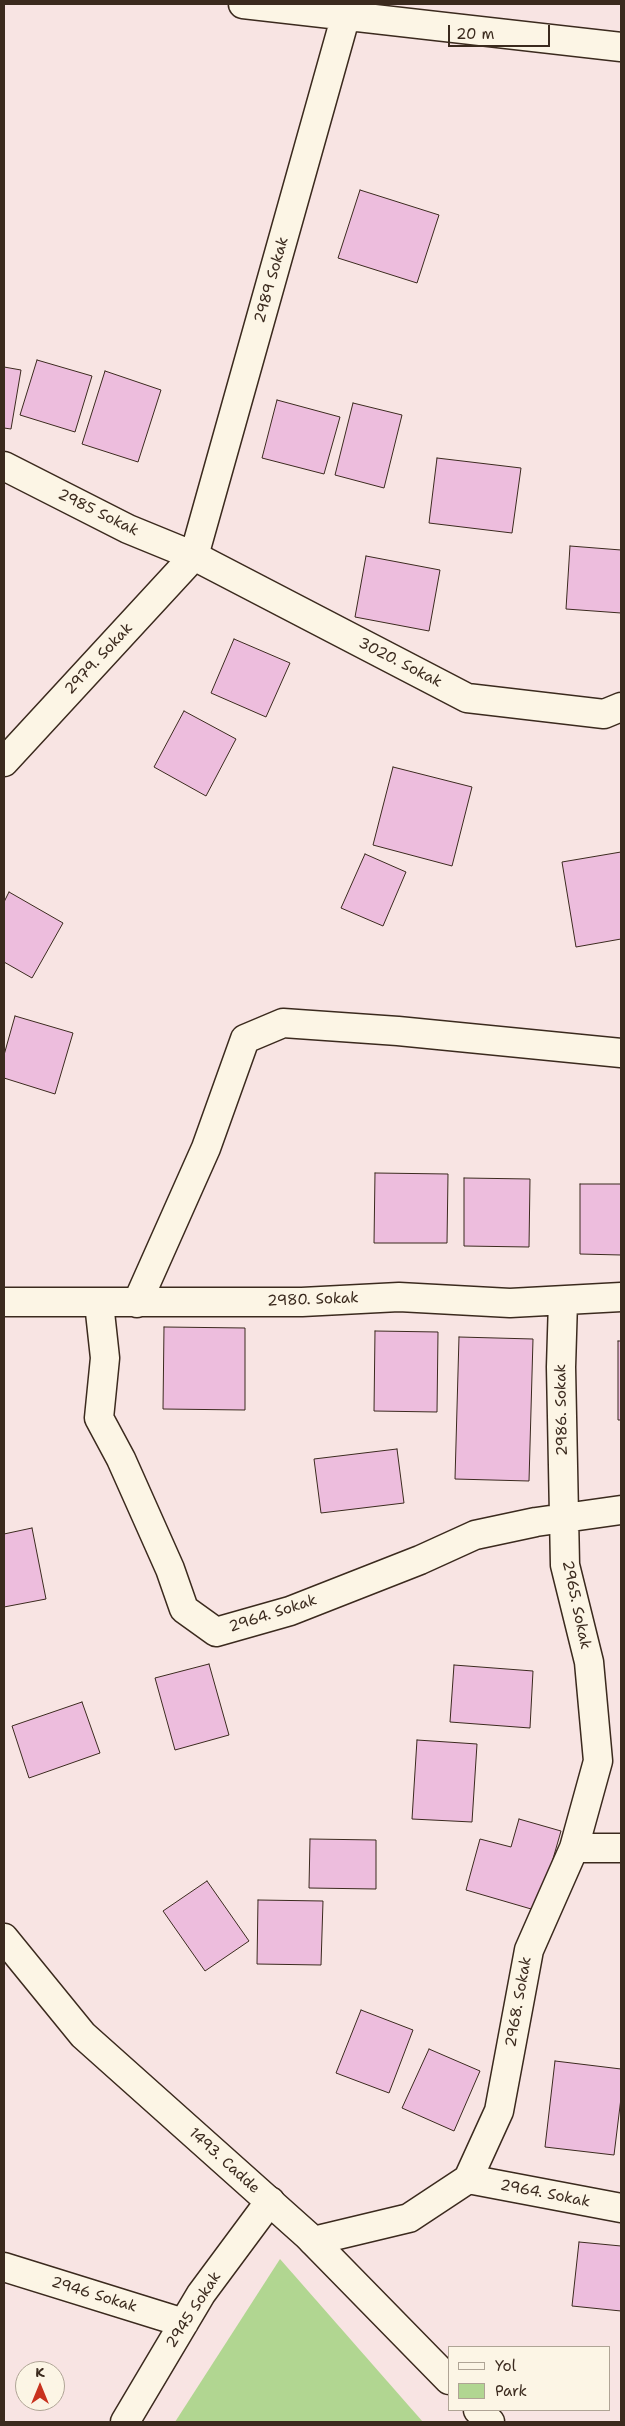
<!DOCTYPE html>
<html>
<head>
<meta charset="utf-8">
<style>
	body { margin:0 }
	#map { position:relative; width:625px; height:2426px; overflow:hidden; background:#f8e4e3; font-family:"Shantell Sans",sans-serif }
	canvas { display:block }
	.frame { position:absolute; inset:0; border:5px solid #3b2a1e; pointer-events:none }
	.legend { position:absolute; left:448px; top:2346px; width:162px; height:65px; box-sizing:border-box; background:#fcf5e5; border:1px solid #afa495; margin:0; padding:6px 9px; list-style:none; font-size:15px; color:#3b2a1e }
	.legend li { display:flex; align-items:center; gap:10px; height:25px }
	.legend b { width:25px; border:1px solid #afa495 }
	.north { position:absolute; left:15px; top:2361px; width:50px; height:50px; box-sizing:border-box; background:#fcf5e5; border:1px solid #afa495; border-radius:50%; rotate:0deg; font-size:14px; font-weight:700; line-height:20px; text-align:center; color:#3b2a1e }
	.north::after { content:''; display:block; margin:auto; width:18px; height:22px; background:#c8321e; clip-path:polygon(50% 0,100% 100%,50% 72%,0 100%) }
	.scale { position:absolute; left:448px; top:25px; width:102px; height:22px; box-sizing:border-box; border:2px solid #3b2a1e; border-top:0; padding-left:6px; font-size:15px; line-height:18px; white-space:nowrap; color:#3b2a1e; -webkit-text-stroke:4px #fcf5e5; paint-order:stroke }
</style>
</head>
<body>
<div id="map">
<canvas width="625" height="2426"></canvas>
<div class="frame"></div>
<ul class="legend">
<li><b style="height:6px;background:#fcf5e5"></b>Yol</li>
<li><b style="height:14px;background:#b1d691"></b>Park</li>
</ul>
<div class="north">K</div>
<div class="scale">20 m</div>
</div>
<script>
const c = document.querySelector('canvas').getContext('2d');
c.lineJoin = 'round';
function fillPath(path, color) {
  c.fillStyle = color;
  c.fill(path, 'evenodd');
}
function poly(rows) {
  const path = new Path2D();
  for (const r of rows) {
    path.moveTo(r[0], r[1]);
    for (let i = 2; i < r.length; i += 2) path.lineTo(r[i], r[i + 1]);
  }
  return path;
}
function strokePath(path, color, width, dash) {
  c.strokeStyle = color;
  c.lineWidth = width;
  c.lineCap = dash ? 'butt' : 'round';
  c.setLineDash(dash || []);
  c.stroke(path);
}
function drawText(font, color, halo, rows, align = 'center') {
  c.font = font + ' "Shantell Sans",sans-serif';
  c.lineWidth = 5;
  c.setLineDash([]);
  c.textBaseline = 'middle';
  c.strokeStyle = halo;
  c.fillStyle = color;
  for (const [text, x, y, turn = 0] of rows) {
    c.save();
    c.translate(x, y);
    c.rotate((+turn || 0) * Math.PI / 180);
    c.textAlign = isNaN(turn) ? turn : align;
    if (halo) c.strokeText(text, 0, 0);
    c.fillText(text, 0, 0);
    c.restore();
  }
}
fillPath(poly([
	[280,2259,423,2422,175,2422]
]), '#b1d691');
const building = poly([
	[360,190,439,215,417,283,338,258,360,190],
	[37,360,92,376,75,432,20,415,37,360],
	[4,367,21,370,11,429,4,428,4,367],
	[105,371,161,390,138,462,82,444,105,371],
	[277,400,340,417,324,474,262,458,277,400],
	[353,403,402,415,384,488,335,475,353,403],
	[437,458,521,468,512,533,429,523,437,458],
	[570,546,621,550,621,613,566,609,570,546],
	[366,556,440,570,429,631,355,617,366,556],
	[234,639,290,663,266,717,211,693,234,639],
	[184,711,236,739,206,796,154,767,184,711],
	[393,767,472,787,452,866,373,845,393,767],
	[621,852,621,939,576,947,562,862,621,852],
	[365,854,406,872,383,926,341,908,365,854],
	[9,892,63,923,32,978,4,962,4,902,9,892],
	[15,1016,73,1033,55,1094,4,1078,4,1055,15,1016],
	[375,1173,448,1174,447,1243,374,1243,375,1173],
	[464,1178,530,1179,529,1247,464,1246,464,1178],
	[580,1184,621,1184,621,1255,580,1254,580,1184],
	[164,1327,245,1328,245,1410,163,1409,164,1327],
	[375,1331,438,1332,437,1412,374,1411,375,1331],
	[459,1337,533,1339,529,1481,455,1479,459,1337],
	[618,1341,621,1341,621,1420,618,1420,618,1341],
	[397,1449,404,1503,321,1513,314,1459,397,1449],
	[32,1528,46,1599,4,1607,4,1534,32,1528],
	[209,1664,229,1735,175,1750,155,1678,209,1664],
	[454,1665,533,1671,530,1728,450,1722,454,1665],
	[82,1702,100,1753,29,1778,12,1726,82,1702],
	[417,1740,477,1744,472,1822,412,1819,417,1740],
	[519,1819,561,1831,538,1911,466,1890,480,1839,511,1847,519,1819],
	[310,1839,376,1840,376,1889,309,1888,310,1839],
	[207,1881,249,1941,205,1971,163,1911,207,1881],
	[258,1900,323,1901,321,1965,257,1964,258,1900],
	[361,2010,413,2030,389,2093,336,2073,361,2010],
	[429,2049,480,2071,454,2131,402,2108,429,2049],
	[555,2061,621,2069,621,2098,614,2155,545,2147,555,2061],
	[579,2242,621,2246,621,2311,572,2306,579,2242]
]);
fillPath(building, '#edbddd');
strokePath(building, '#3b2a1e', 1);
const minor = poly([
	[243,4,621,47],
	[4,466,128,529,194,556,349,4],
	[4,1302,302,1302,399,1297,510,1303,621,1297],
	[99,1303,105,1358,99,1418,121,1459,170,1569,184,1609,216,1632,290,1611,420,1560,475,1535,536,1522,621,1510],
	[137,1303,206,1148,245,1039,283,1023,398,1031,621,1053],
	[574,1848,621,1848],
	[468,2179,621,2208],
	[313,2241,409,2218,468,2179,499,2111,529,1950,574,1848,598,1761,589,1662,565,1565,561,1367,563,1301],
	[4,2267,184,2323],
	[125,2422,201,2294,270,2201]
]);
const tertiary = poly([
	[4,762,194,556,467,698,604,714,621,707],
	[4,1938,83,2035,307,2235,449,2380],
	[478,2410,490,2422]
]);
strokePath(minor, '#3b2a1e', 31);
strokePath(tertiary, '#3b2a1e', 31);
strokePath(minor, '#fcf5e5', 28);
strokePath(tertiary, '#fcf5e5', 28);
drawText('15px', '#3b2a1e', '#fcf5e5', [
	["2989 Sokak",272,280,-74],
	["2985 Sokak",98,513,26],
	["2979. Sokak",99,659,-47],
	["3020. Sokak",400,663,27],
	["2980. Sokak",313,1300,-2],
	["2986. Sokak",562,1410,-91],
	["2965. Sokak",576,1605,78],
	["2964. Sokak",273,1614,-18],
	["2968. Sokak",519,2002,-80],
	["1493. Cadde",224,2161,42],
	["2964. Sokak",545,2194,11],
	["2946 Sokak",94,2295,17],
	["2945 Sokak",194,2310,-57]
]);
</script>
</body>
</html>
